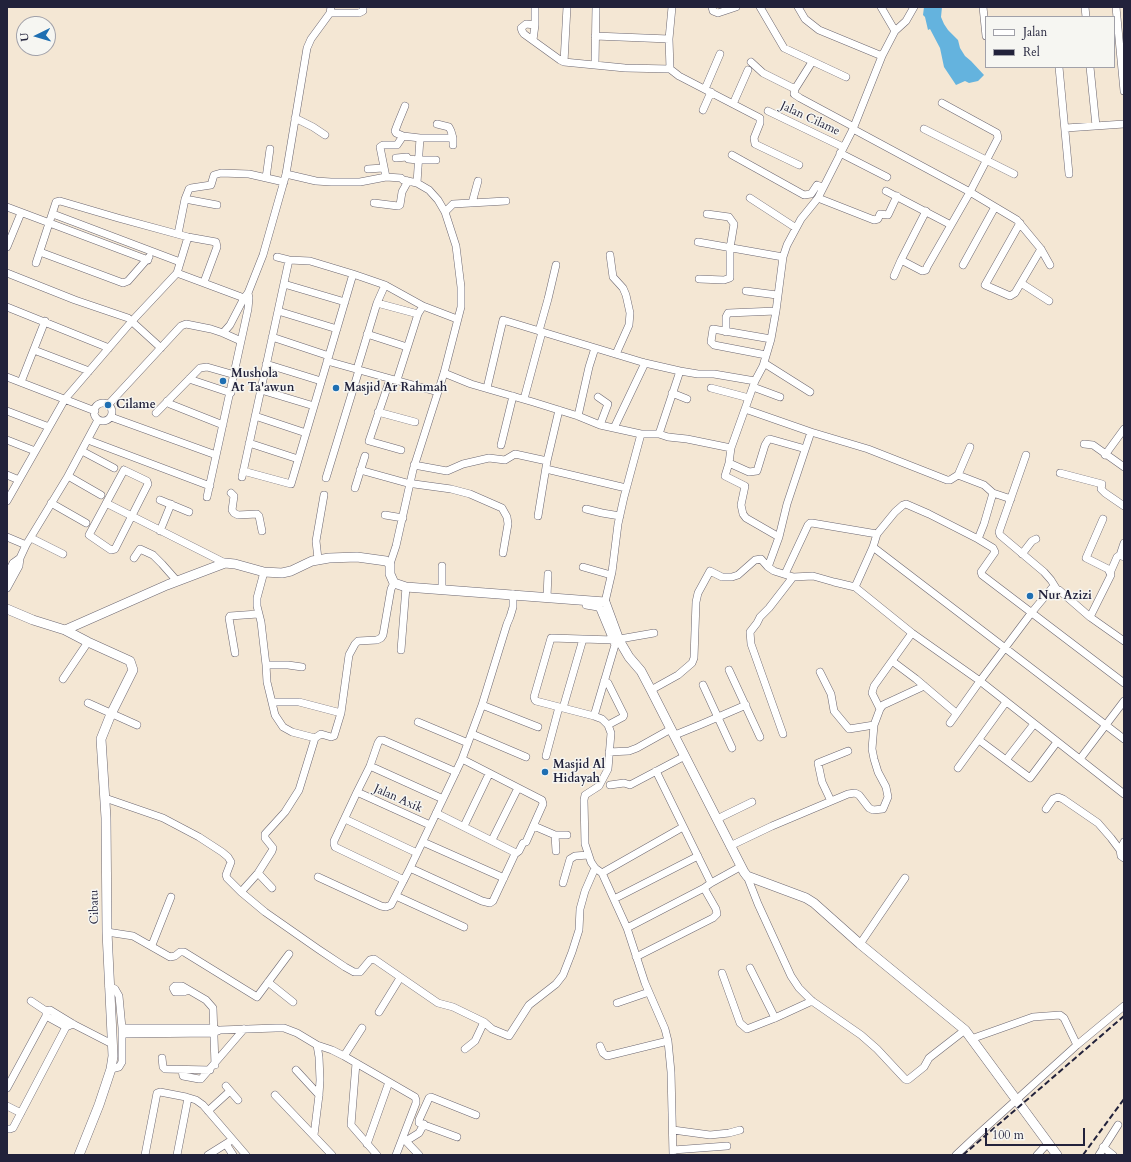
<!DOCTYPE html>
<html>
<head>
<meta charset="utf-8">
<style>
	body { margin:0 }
	#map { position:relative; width:1131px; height:1162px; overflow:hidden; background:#f4e7d4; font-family:Cardo,serif }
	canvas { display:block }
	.frame { position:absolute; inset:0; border:8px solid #22223b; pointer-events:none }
	.legend { position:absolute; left:985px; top:16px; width:130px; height:52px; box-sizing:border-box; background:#f6f6f2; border:1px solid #a1a1a9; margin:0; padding:5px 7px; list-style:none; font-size:12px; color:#22223b }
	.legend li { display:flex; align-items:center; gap:8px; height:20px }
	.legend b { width:20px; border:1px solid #a1a1a9 }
	.north { position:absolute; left:16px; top:16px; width:40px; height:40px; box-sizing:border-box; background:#f6f6f2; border:1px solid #a1a1a9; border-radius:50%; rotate:265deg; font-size:11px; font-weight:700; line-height:16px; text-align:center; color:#22223b }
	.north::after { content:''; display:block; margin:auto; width:14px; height:18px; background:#1f6fb2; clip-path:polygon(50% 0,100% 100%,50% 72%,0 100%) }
	.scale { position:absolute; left:985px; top:1128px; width:100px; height:18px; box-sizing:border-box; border:2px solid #22223b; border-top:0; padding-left:5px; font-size:12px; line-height:14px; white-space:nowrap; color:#22223b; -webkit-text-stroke:3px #f6f6f2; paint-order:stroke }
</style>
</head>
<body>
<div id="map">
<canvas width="1131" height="1162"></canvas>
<div class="frame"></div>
<ul class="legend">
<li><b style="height:5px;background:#fff"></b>Jalan</li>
<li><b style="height:5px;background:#22223b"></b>Rel</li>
</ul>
<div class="north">U</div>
<div class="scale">100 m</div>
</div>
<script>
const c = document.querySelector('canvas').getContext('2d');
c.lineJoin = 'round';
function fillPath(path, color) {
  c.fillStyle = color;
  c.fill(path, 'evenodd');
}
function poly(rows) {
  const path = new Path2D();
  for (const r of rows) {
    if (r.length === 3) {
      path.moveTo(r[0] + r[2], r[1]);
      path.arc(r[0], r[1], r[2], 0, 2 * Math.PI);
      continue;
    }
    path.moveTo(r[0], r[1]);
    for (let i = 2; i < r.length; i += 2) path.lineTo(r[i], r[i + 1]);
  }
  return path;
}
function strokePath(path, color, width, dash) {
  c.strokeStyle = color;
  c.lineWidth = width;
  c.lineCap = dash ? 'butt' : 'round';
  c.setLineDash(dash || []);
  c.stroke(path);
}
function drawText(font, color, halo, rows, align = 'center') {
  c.font = font + ' Cardo,serif';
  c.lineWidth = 3;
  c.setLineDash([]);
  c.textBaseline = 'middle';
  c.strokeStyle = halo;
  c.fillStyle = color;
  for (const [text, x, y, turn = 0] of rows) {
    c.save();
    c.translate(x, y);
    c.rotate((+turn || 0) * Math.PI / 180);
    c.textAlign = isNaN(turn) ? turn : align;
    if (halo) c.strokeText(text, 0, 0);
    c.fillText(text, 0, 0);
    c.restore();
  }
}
fillPath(poly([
	[924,7,942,7,941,17,944,24,948,30,958,40,960,48,965,56,971,61,984,75,978,81,969,83,965,81,956,85,944,67,940,48,930,29,928,30,925,17,923,15]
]), '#64b3de');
const minor = poly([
	[535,7,535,25,526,24,521,28,522,31,524,34,560,60,564,62,625,68,670,69],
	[672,7,669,39,670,69,679,76,760,118,760,123,754,138,755,144,799,165],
	[712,7,713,11,718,13,736,7],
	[760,7,784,48,846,77],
	[798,7,805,19,819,30,882,56],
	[881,7,895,31],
	[983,7,986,36],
	[1085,7,1086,17],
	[1116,7,1124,91],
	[330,13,359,13,363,11,363,7],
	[595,36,669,39],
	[533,40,535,25],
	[564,62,567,7],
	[751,62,763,73,795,89,794,94,800,98,854,127],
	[595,65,596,7],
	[1059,67,1069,174],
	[1090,67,1096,126],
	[705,89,720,54],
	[795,89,812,62],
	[733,104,748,70],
	[405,106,398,123,395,131,396,133,403,136,420,138,453,138,453,145],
	[703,110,711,92],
	[768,111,843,147],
	[295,118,313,127,325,135],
	[437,124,449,127,451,131,453,138],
	[1066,128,1124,124],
	[853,129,970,192,1017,220,1041,249,1050,265],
	[924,129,1014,174],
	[840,153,887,177],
	[732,155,804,195,811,194,817,185,823,188],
	[396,158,407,157,408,159,418,160,436,160],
	[368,169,383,168],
	[286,174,316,181,331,182,360,182,386,177,401,178,403,180,417,183,429,190,438,200,445,212,456,246,461,287,461,307,444,373,413,470,396,546,390,564],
	[386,177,380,147,383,145,397,145,403,136],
	[266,178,270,149],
	[417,183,420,138],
	[886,191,951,225],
	[750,198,796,228],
	[818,198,874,220,878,219,880,214,888,215,897,196],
	[185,199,217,205],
	[374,203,398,206,400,205,402,192,408,181],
	[472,203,478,181],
	[7,207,148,260],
	[445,212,453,204,506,201],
	[53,214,180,262],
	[1020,223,985,285,1010,296,1015,293,1041,249],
	[178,234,185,199,189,189,191,188,211,185,214,175,221,173,249,174,284,182],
	[698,242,783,257],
	[7,247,21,213],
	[40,252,123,283,128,281,149,257],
	[610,255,613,277,623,288,626,295,630,313,629,325,616,354],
	[277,257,289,260,310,261,353,274,385,285,423,306,457,319],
	[901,260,926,211],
	[36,263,56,202,60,201,118,218,188,237,216,242,217,247,204,282],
	[963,265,995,207],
	[7,273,75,300,128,318,161,348],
	[177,273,244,298],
	[894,276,901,260,922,271,926,270,927,267,970,192,998,138,997,133,942,103],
	[699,279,724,280,730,278,730,248,734,224,729,217,707,214],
	[1021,283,1049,301],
	[284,284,345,302],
	[746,291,777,295],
	[377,303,418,314],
	[7,307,109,348],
	[278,311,337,329],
	[539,331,548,299,556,265],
	[726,332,726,317,728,313,776,311],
	[223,333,230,325,244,298,248,293,263,255,286,174,307,48,311,39,330,13,331,7],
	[367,334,407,347],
	[272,337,329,356],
	[34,350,89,371],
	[766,355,714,345,711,342,713,329,771,339],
	[327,361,438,392],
	[764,363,810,392],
	[266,364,321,381],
	[357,369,377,303,385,285],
	[444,373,471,384,533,402,578,416,600,425,641,434,659,434,668,437,687,439,731,448],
	[7,377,95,411],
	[189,379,231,393],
	[390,379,369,441,401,450],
	[397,380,418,314,423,306],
	[21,382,45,321],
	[753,387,780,397],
	[487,388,503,320,645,363,680,371,698,374,714,374,755,381],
	[711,388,749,398],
	[261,390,314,406],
	[672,393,687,399],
	[598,397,608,404,600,425],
	[524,399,542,332],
	[167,401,170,404,223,425],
	[103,412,9],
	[108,405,181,326,186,324,211,329,223,333,241,341],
	[745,409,811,432,868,449,947,480,950,480,958,475,984,485,993,493,1011,499],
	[7,411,49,427],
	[378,412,415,422],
	[156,413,200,368,207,367,235,375],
	[255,416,306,433],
	[578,416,589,367,595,348],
	[111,417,216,455],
	[614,428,645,363],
	[659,434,680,371],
	[7,440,35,451],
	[88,440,210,486],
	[249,443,298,459],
	[1084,444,1093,445,1124,467],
	[501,445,513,396],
	[82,451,114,468],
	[1026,455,999,532,1000,535,1044,572,1051,580,1056,588],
	[1105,455,1124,429],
	[729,463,749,472,757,471,765,445,768,440,770,439,802,448],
	[414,465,447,471,463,464,489,458,505,460,515,454,547,461],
	[546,469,626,488],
	[124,470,147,481,148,484,115,549,111,550,89,535,124,470],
	[360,470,407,483,451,489,470,494,502,508,507,517,508,524,503,553],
	[243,471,291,484,353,274],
	[1060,473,1102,484,1101,489,1105,493,1124,506],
	[7,475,19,480],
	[958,475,970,447],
	[68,476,101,495],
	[242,477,289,260],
	[326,478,359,370],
	[355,488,365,456],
	[231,493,234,496,232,510,234,513,238,515,257,514,259,516,262,531],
	[993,493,984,524,978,539,993,548,995,552,981,572,982,575,1124,683],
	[207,497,248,309,249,298,248,293],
	[160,500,189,512],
	[7,501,65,399,132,321,177,273,188,237],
	[51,503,86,523],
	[106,503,225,563],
	[586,509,602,513,620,516],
	[385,515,403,518],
	[538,516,547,461,559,410],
	[160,531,171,504],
	[7,537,26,545],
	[779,537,746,518,743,514,741,505,745,486,725,476,729,463,731,448,755,381,763,366,771,339,776,311,783,257,787,245,801,219,818,198,853,129,882,56,895,31,906,21,914,7],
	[31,538,63,554],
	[978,539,929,514,906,504,903,505,895,512,877,534,873,547,855,587,912,633,980,681,1124,794],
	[873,547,1124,739],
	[1022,554,1032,541,1036,539],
	[1120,555,1124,543],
	[134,558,140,549,153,555,162,564,177,581],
	[318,559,316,541,324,495],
	[442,566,442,589],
	[583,567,611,575],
	[768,567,779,537,787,504,811,432],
	[264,572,257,598,257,606,261,622,266,665,267,682,275,715,283,727,292,732,315,738,321,734,331,737,334,736,341,713,349,655,355,644,358,641,377,640,381,638,383,635,391,589,394,583],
	[1110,573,1117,557,1120,555,1124,557],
	[785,574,808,525,810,523,812,523,877,534],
	[7,575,13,563,20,558],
	[7,588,19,566,20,558,26,545,68,476,98,420],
	[547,597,548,574],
	[605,602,612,572,618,524,624,497,641,434],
	[586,605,598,607,600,609,615,645,594,716],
	[1090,617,1111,575,1108,569,1086,558,1103,519],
	[654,633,614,640,551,638,534,697,535,700,536,701,594,716,602,719,608,725,611,733,608,769,599,786,585,795,584,800,585,844,591,862,595,868,602,873,627,928,645,983,665,1029,668,1041,671,1072,673,1155],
	[401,650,406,587],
	[235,653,229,618,230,616,258,614],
	[892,661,916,679,956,713],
	[266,665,288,665,302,667],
	[729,670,760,737],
	[820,672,831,694,834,711,849,729,874,725],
	[63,679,88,642],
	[604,681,608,683,624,715,623,717,608,725],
	[703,685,732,748],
	[651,690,678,675,692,663,694,658,696,602,698,593,710,571,722,577,732,577,738,575,755,560,761,559,768,567,774,571,793,577,813,576,834,582,855,587],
	[272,702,299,702,341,713],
	[88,703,137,725],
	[482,705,538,727],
	[563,708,583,639],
	[880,709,872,693,874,686,912,633],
	[418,722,468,743],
	[950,723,980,681,1032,612,1052,588,1059,590,1090,617,1124,641],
	[472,734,526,757],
	[783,734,751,644,750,632,757,623,760,617,769,608,793,577],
	[675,735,702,724,746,705],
	[979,740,1030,778,1057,742],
	[609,752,629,751,637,748,671,729],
	[546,756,559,707],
	[462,759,542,800,543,804,526,842,523,843,519,851,515,854],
	[1080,759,1124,701],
	[1006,760,1034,724],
	[370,766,443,799],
	[958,768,1006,702],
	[656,771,711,883],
	[610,785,624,783,630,785,685,756],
	[357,792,430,825],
	[105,798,163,818,199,837,222,852,228,857,231,862,226,875,227,878,241,892,265,912,318,949,345,967,354,972,360,972,370,960,374,959,438,1003,453,1007,484,1022,492,1029,509,1036,529,1005,556,984,563,975,572,952,579,930,580,909,585,891,595,868],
	[831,801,822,782,818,763,848,751],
	[1046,809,1053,799,1058,797,1063,799,1098,823,1111,838,1120,850,1121,856,1124,858],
	[345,819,417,853],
	[717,819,752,802],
	[464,826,489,774],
	[534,826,555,835,567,835],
	[555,835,556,851],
	[492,840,518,788],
	[423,842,504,878],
	[730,846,772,826,848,794,855,793,859,795,869,808,873,810,883,809,888,797,886,787,878,772,874,759,872,749,874,725,880,709,883,705,924,686],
	[1120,850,1124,842],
	[410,868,482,901,490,903,493,901,514,856,514,852,436,813],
	[258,873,272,888],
	[602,873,683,827],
	[747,876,758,904,791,976,799,988,812,1001,861,1035,877,1049,905,1079,907,1080,909,1079,924,1067,929,1058,965,1030],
	[318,877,381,906,386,907,391,905,410,868,462,759,482,705,507,624,510,617,513,607,513,594],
	[404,880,335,847,334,844,334,841,357,792,370,766,378,743,380,740,383,740,456,772],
	[563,883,570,859,575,856,588,855],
	[241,892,258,873,272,851,273,848,265,838,265,834,285,812,299,790,315,738],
	[396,896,464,927],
	[614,899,698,856],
	[627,928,704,888,711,883,740,867],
	[107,932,133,936,170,957,175,956,180,952,184,952,257,997,289,954],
	[860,944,905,878],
	[152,945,171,897],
	[636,957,713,918,717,914,716,909,704,888],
	[750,968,775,1018],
	[722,973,740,1023,747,1029,775,1018,812,1001],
	[268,982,293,1002],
	[109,986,115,989,119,996,122,1028,122,1062,119,1067,111,1069],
	[187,990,184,992,175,992,173,988,175,986,182,986,206,1000,213,1008,215,1065],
	[31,1001,46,1011,50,1010,73,1024,112,1044],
	[617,1003,649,992],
	[379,1012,400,978],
	[46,1016,66,1027],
	[122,1028,213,1028,216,1029],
	[122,1034,213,1033,220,1030,276,1028,284,1028,297,1033,317,1045,319,1057,320,1080,319,1095,314,1135],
	[971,1039,1033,1017,1060,1015,1064,1018,1077,1045],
	[317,1045,332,1050,344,1056,415,1097,416,1100,416,1103,396,1155],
	[600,1046,603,1053,607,1056,668,1041],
	[465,1049,475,1041,484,1022],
	[344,1056,362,1028],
	[162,1058,163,1067,165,1069,210,1070],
	[356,1063,351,1125,377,1155],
	[182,1070,183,1076,199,1079,201,1079,244,1029],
	[296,1070,319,1095],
	[226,1086,238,1100],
	[7,1088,46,1016,46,1011],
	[275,1095,332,1155],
	[7,1106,21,1113],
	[208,1111,230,1091],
	[7,1129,10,1129,13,1128,66,1027,73,1024],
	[673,1130,710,1135,729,1133,740,1130],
	[457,1137,419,1123,419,1120,429,1098,431,1097,476,1115],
	[403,1138,419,1155],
	[406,1141,419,1133,424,1124],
	[226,1144,233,1155],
	[367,1144,389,1082],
	[1103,1147,1113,1155],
	[673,1150,727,1146],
	[145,1155,157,1093,160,1092,186,1097,196,1100,203,1105,246,1155],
	[177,1155,188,1098],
	[208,1155,232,1140],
	[956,1155,973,1139,1077,1045,1124,1006],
	[1037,1155,1048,1143],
	[1099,1155,1118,1125]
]);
const tertiary = poly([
	[7,609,33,620,65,630,88,642,130,661,133,670,111,714,101,739,106,818,107,932,113,1056,111,1069,99,1105,79,1155],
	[65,630,167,585,225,563,235,564,264,572,282,573,291,571,312,561,329,558,357,557,386,561,390,564,390,574,394,583,406,587,605,602,619,640,629,657,641,671,651,690,744,872,747,876,806,898,814,903,860,944,965,1030,1057,1155]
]);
strokePath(minor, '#6c6771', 8);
strokePath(tertiary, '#6c6771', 10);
strokePath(minor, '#fff', 7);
strokePath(tertiary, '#fff', 9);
strokePath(poly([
	[963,1155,1124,1016],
	[1083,1155,1124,1099]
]), '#22223b', 2, [6, 3]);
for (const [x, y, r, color] of [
	[223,381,4,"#1f6fb2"],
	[336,388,4,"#1f6fb2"],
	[108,405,4,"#1f6fb2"],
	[1030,596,4,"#1f6fb2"],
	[545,772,4,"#1f6fb2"]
]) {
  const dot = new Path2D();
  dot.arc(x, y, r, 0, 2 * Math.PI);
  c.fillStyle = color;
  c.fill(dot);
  strokePath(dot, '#f6f6f2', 1.5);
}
drawText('12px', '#22223b', '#f6f6f2', [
	["Jalan Cilame",810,119,25],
	["Jalan Axik",398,799,24],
	["Cibatu",95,907,-91]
]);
drawText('bold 12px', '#22223b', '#f6f6f2', [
	["Mushola",231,374],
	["At Ta'awun",231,388],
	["Masjid Ar Rahmah",344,388],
	["Cilame",116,405],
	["Nur Azizi",1038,596],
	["Masjid Al",553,765],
	["Hidayah",553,779]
], 'left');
</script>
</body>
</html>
